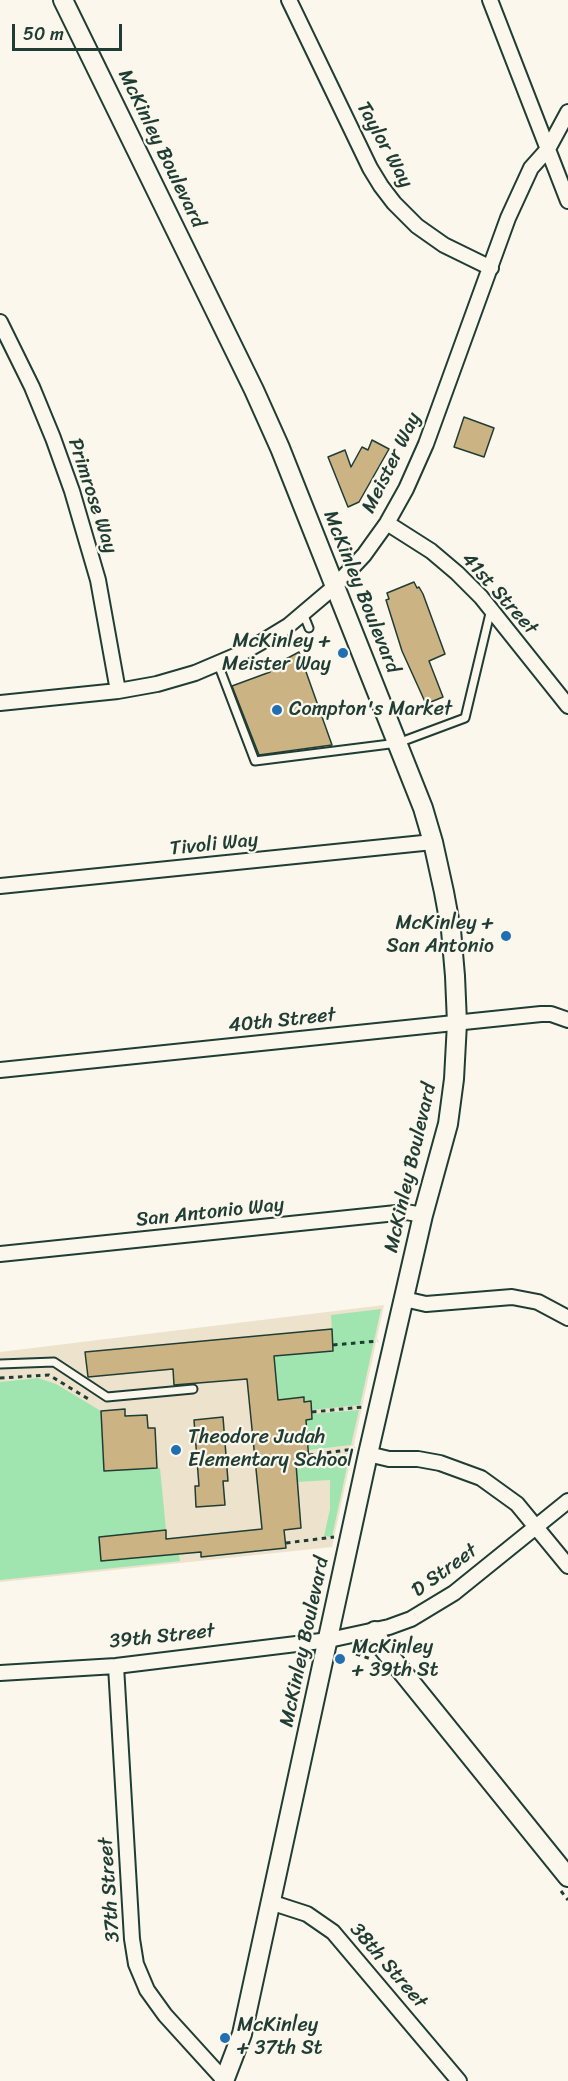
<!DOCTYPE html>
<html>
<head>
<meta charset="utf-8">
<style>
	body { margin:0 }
	#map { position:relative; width:568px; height:2081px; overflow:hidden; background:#fbf7ec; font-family:Sriracha,sans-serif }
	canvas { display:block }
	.scale { position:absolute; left:12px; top:24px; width:110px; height:27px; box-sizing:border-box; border:3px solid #1f3d34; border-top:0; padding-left:8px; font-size:18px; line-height:21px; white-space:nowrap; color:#1f3d34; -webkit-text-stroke:4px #fbf7ec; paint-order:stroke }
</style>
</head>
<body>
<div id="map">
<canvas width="568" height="2081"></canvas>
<div class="scale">50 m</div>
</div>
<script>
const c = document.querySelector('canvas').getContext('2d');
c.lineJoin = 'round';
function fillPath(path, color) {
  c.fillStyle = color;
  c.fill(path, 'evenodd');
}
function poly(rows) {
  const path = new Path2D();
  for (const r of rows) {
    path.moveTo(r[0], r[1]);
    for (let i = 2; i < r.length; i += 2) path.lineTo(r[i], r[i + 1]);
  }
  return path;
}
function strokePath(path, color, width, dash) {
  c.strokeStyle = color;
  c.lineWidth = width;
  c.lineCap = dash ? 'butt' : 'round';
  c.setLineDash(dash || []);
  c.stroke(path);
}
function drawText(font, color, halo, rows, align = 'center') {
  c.font = font + ' Sriracha,sans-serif';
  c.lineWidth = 4.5;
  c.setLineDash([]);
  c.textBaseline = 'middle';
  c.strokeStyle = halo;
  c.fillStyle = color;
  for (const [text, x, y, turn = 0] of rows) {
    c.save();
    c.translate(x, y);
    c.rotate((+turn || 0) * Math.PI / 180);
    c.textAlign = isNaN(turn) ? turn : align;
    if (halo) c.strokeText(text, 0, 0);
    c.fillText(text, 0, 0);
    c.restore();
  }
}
fillPath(poly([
	[384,1305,332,1547,0,1582,0,1352]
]), '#ede3cc');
fillPath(poly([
	[381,1309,360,1405,312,1410,311,1401,304,1402,303,1397,278,1400,274,1356,333,1351,331,1315],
	[38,1378,56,1384,101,1411,104,1471,160,1468,166,1530,99,1537,101,1561,179,1554,180,1561,0,1580,0,1382],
	[359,1410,351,1445,309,1450,306,1420,312,1419,312,1414],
	[350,1453,332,1537,324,1536,330,1509,330,1480,297,1482,296,1464,309,1462,309,1458]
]), '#a0e5b0');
const building = poly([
	[464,417,494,428,484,457,454,447,464,417],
	[372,440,389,449,359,502,348,507,328,457,345,450,351,467,362,447,368,450,372,440],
	[414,582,417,588,419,587,423,594,445,654,429,661,443,697,426,704,402,651,386,600,389,599,387,593,414,582],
	[299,652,332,745,259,755,232,686,270,672,269,668,299,652],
	[332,1329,333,1351,274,1356,278,1400,304,1397,304,1402,311,1401,312,1419,306,1420,309,1462,296,1464,301,1528,284,1530,286,1548,201,1557,201,1552,101,1561,99,1537,166,1530,166,1539,262,1529,247,1379,174,1385,173,1369,88,1377,85,1352,332,1329],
	[125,1409,125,1416,147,1415,148,1428,155,1428,157,1468,104,1471,101,1411,125,1409],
	[223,1417,228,1481,223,1481,225,1505,196,1507,195,1486,199,1486,194,1420,223,1417]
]);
fillPath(building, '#ccb383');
strokePath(building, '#1f3d34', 1.5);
const service = poly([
	[303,613,309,628],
	[218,664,255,761,398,743,465,718,491,609],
	[0,1364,54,1362,107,1397,193,1389]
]);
const minor = poly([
	[289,0,370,168,381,186,394,203,417,226,444,245,491,268],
	[490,0,568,201],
	[0,322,32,387,53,438,72,491,98,580,118,691],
	[387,523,431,551,457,573,481,597,568,706],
	[0,703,118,691,157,684,195,673,242,653,265,640,288,626,334,587,364,555,387,523,406,489,426,444,508,218,531,168,548,149,568,112],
	[0,886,433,842],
	[0,1070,541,1014,551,1014,568,1020],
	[0,1254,406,1212,423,1215],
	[404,1299,426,1304,512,1297,538,1302,568,1318],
	[368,1454,389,1459,418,1459,440,1463,481,1478,517,1504,568,1566],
	[116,1666,132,1939,136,1964,147,1990,165,2015,225,2081],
	[0,1673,116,1666,329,1640,389,1627,411,1619,454,1593,568,1501],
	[270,1902,307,1914,333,1932,459,2081]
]);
const tertiary = poly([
	[63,0,254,390,280,448,423,808,433,842,444,892,451,930,455,976,457,1023,454,1079,448,1124,423,1215,368,1454,242,2034,224,2081],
	[375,1631,383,1648,568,1877]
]);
strokePath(service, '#1f3d34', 11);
strokePath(minor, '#1f3d34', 18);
strokePath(tertiary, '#1f3d34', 22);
strokePath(poly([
	[333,1345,378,1341],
	[0,1378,49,1375,90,1400],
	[312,1412,363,1407],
	[309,1455,355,1449],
	[286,1543,334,1537],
	[356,1654,371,1659],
	[561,1891,568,1900]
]), '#1f3d34', 3, [4.5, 4.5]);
strokePath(service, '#fbf7ec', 7);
strokePath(minor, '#fbf7ec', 14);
strokePath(tertiary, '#fbf7ec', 18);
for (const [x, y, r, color] of [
	[343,653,6,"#1f6fb2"],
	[277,710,6,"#1f6fb2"],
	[506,936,6,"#1f6fb2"],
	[176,1450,6,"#1f6fb2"],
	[340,1659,6,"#1f6fb2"],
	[225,2038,6,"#1f6fb2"]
]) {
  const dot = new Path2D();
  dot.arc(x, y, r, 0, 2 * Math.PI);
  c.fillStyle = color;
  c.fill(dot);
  strokePath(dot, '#fbf7ec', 2);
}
drawText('20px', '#1f3d34', '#fbf7ec', [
	["Taylor Way",384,145,61],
	["McKinley Boulevard",161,149,64],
	["Meister Way",392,463,-64],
	["Primrose Way",92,496,72],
	["McKinley Boulevard",361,592,68],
	["41st Street",499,594,48],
	["Tivoli Way",214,845,-6],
	["40th Street",282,1021,-6],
	["McKinley Boulevard",411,1168,-77],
	["San Antonio Way",210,1213,-6],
	["D Street",445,1571,-36],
	["39th Street",162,1637,-6],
	["McKinley Boulevard",305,1642,-78],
	["37th Street",110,1890,-94],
	["38th Street",388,1966,49]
]);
drawText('20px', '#1f3d34', '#fbf7ec', [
	["McKinley +",331,642,"right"],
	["Meister Way",331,665,"right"],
	["Compton's Market",289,710],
	["McKinley +",494,924,"right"],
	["San Antonio",494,947,"right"],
	["Theodore Judah",188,1438],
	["Elementary School",188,1461],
	["McKinley",352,1648],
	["+ 39th St",352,1671],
	["McKinley",237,2026],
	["+ 37th St",237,2049]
], 'left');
</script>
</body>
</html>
